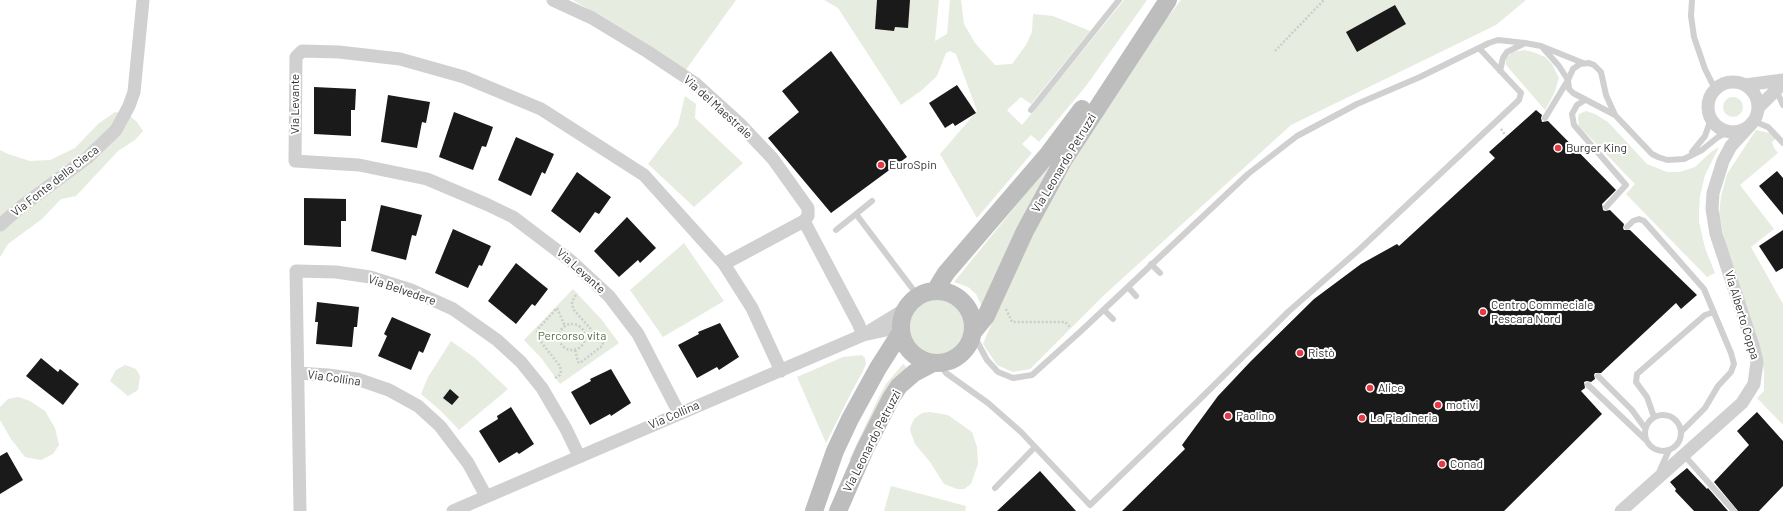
<!DOCTYPE html>
<html>
<head>
<meta charset="utf-8">
<style>
	body { margin:0 }
	canvas { display:block; background:#fff }
</style>
</head>
<body>
<canvas width="1783" height="511"></canvas>
<script>
const c = document.querySelector('canvas').getContext('2d');
c.lineJoin = 'round';
function fillPath(path, color) {
  c.fillStyle = color;
  c.fill(path, 'evenodd');
}
function poly(rows) {
  const path = new Path2D();
  for (const r of rows) {
    if (r.length === 3) {
      path.moveTo(r[0] + r[2], r[1]);
      path.arc(r[0], r[1], r[2], 0, 2 * Math.PI);
      continue;
    }
    path.moveTo(r[0], r[1]);
    for (let i = 2; i < r.length; i += 2) path.lineTo(r[i], r[i + 1]);
  }
  return path;
}
function strokePath(path, color, width, dash) {
  c.strokeStyle = color;
  c.lineWidth = width;
  c.lineCap = dash ? 'butt' : 'round';
  c.setLineDash(dash || []);
  c.stroke(path);
}
function drawText(font, color, halo, rows, align = 'center') {
  c.font = font + ' Barlow,sans-serif';
  c.lineWidth = 4;
  c.setLineDash([]);
  c.textBaseline = 'middle';
  c.strokeStyle = halo;
  c.fillStyle = color;
  for (const [text, x, y, turn = 0] of rows) {
    c.save();
    c.translate(x, y);
    c.rotate((+turn || 0) * Math.PI / 180);
    c.textAlign = isNaN(turn) ? turn : align;
    if (halo) c.strokeText(text, 0, 0);
    c.fillText(text, 0, 0);
    c.restore();
  }
}
fillPath(poly([
	[573,0,736,0,685,71,663,54],
	[824,0,939,0,935,41,947,34,950,0,961,0,964,24,975,43,995,65,1012,64,1026,45,1032,32,1033,14,1053,16,1090,31,1031,104,1021,97,1007,110,1022,125,1124,0,1147,0,1086,86,1039,142,1031,135,1022,144,1032,153,977,218,940,154,977,111,956,54,950,51,946,53,937,76,922,90,901,105,838,8],
	[1181,0,1526,0,1496,25,1291,125,1102,297,1030,369,1013,372,997,365,983,344,1022,250,1065,168,1163,23],
	[1524,50,1533,52,1545,57,1552,64,1559,78,1554,94,1545,110,1506,65,1506,58,1513,52],
	[685,96,696,104,695,118,743,163,694,207,648,164,678,125],
	[1733,107,10],
	[1586,111,1595,114,1608,122,1647,164,1667,172,1680,172,1695,167,1711,152,1719,147,1705,175,1700,196,1699,209,1699,222,1705,248,1715,273,1707,277,1626,194,1635,184,1579,126,1578,118,1579,114],
	[115,112,130,116,137,122,143,131,135,140,118,151,76,196,61,199,42,219,8,244,0,257,0,150,8,154,30,161,50,160,75,148,98,124],
	[1756,130,1770,133,1776,138,1772,142,1774,148,1778,153,1740,185,1774,229,1751,247,1783,304,1783,425,1757,398,1764,391,1764,371,1758,339,1726,246,1719,216,1721,196,1727,174],
	[1066,144,984,311,976,294,968,287,954,282],
	[684,243,724,301,663,337,630,290],
	[573,289,602,320,619,343,560,384,542,359,524,340],
	[938,327,28],
	[451,341,475,358,508,389,459,430,442,412,421,394,428,377],
	[862,355,865,358,866,364,863,371,851,393,826,443,797,377,843,357],
	[903,364,907,368,855,459,849,460,878,399,886,384],
	[125,365,136,369,140,376,138,390,128,396,110,381,116,370],
	[18,397,30,401,45,411,55,428,59,445,53,454,41,460,25,457,11,439,0,420,0,407,8,399],
	[930,412,948,415,972,432,977,447,978,464,971,484,964,489,957,489,944,484,930,462,915,444,910,430,912,423,915,418,922,413],
	[891,486,966,506,965,511,884,511]
]), '#e6ecdf');
fillPath(poly([
	[877,0,910,0,908,28,895,27,894,31,875,29],
	[1395,5,1406,24,1357,52,1346,32],
	[831,51,907,157,831,213,768,138,799,112,782,91],
	[957,85,976,113,955,126,953,123,945,128,929,103],
	[314,87,356,89,355,110,351,110,351,136,314,134],
	[388,95,430,102,426,123,422,122,417,148,381,142],
	[1536,110,1542,115,1541,118,1542,122,1548,121,1616,190,1602,204,1603,210,1605,211,1610,210,1624,224,1623,228,1624,230,1630,230,1697,295,1681,309,1676,303,1601,373,1595,373,1594,375,1595,379,1591,382,1587,381,1584,382,1585,388,1581,391,1602,414,1504,511,1122,511,1185,449,1182,445,1218,396,1251,361,1314,299,1361,264,1397,244,1399,246,1495,158,1489,152],
	[454,112,493,127,486,147,482,146,473,170,439,157],
	[516,137,554,154,545,174,542,172,531,196,498,180],
	[1777,171,1783,178,1783,215,1759,186],
	[577,172,611,197,599,214,595,212,580,233,551,211],
	[304,198,346,199,346,221,341,221,341,247,304,245],
	[381,205,422,215,416,236,412,235,406,260,371,251],
	[627,217,656,248,640,263,638,260,619,277,594,251],
	[453,229,491,246,482,266,479,265,468,288,435,273],
	[1783,230,1783,268,1776,272,1759,246],
	[516,263,548,289,535,306,532,304,516,324,488,301],
	[317,302,359,307,357,327,354,327,352,347,316,344,318,322,315,322],
	[392,317,431,334,423,353,419,351,411,370,378,356,387,336,384,334],
	[720,323,739,357,719,370,717,367,697,378,678,345,699,334,698,332],
	[41,358,58,372,60,369,79,384,63,405,26,376],
	[611,369,631,403,611,416,610,414,590,425,571,392,591,381,590,379],
	[450,389,459,397,452,405,443,398],
	[511,407,534,444,519,454,517,452,499,463,479,431,498,419,497,416],
	[1757,412,1783,441,1783,486,1759,511,1738,511,1714,482,1749,445,1737,431],
	[7,452,23,480,0,494,0,456],
	[1687,468,1707,489,1708,488,1728,511,1694,511,1675,491,1676,489,1670,482],
	[1040,471,1076,511,997,511]
]), '#1a1a1a');
strokePath(poly([
	[1275,51,1324,0],
	[1501,129,1506,136],
	[1006,309,1012,322,1065,322,1071,328],
	[572,337,13],
	[575,350,578,362,580,363,602,346,603,343,573,309,572,302,577,293],
	[555,378,560,375,561,371,560,366,541,342,537,332,539,328,557,308,565,326]
]), '#cdcdcd', 2.5, [2, 2]);
strokePath(poly([
	[1692,0,1691,16,1694,37,1705,69,1715,89],
	[1543,48,1559,66,1568,80,1569,89,1573,93,1615,115],
	[1500,71,1503,58,1507,52,1525,43],
	[1776,90,1783,105],
	[1585,100,1577,105,1572,114,1574,125,1626,185,1606,207],
	[1031,110,1119,0],
	[1545,118,1568,80,1573,69,1580,64,1589,63,1594,65,1601,72,1606,95,1615,115,1652,154,1658,157,1667,160,1684,159,1702,150,1718,137,1728,132],
	[1753,121,1768,127,1783,143],
	[1692,152,1705,136,1711,119],
	[872,201,856,214,918,296],
	[1627,227,1633,221,1639,219,1644,221,1704,289,1731,353,1734,364,1731,372,1718,386,1705,408,1681,432],
	[836,230,856,214],
	[1151,264,1160,273],
	[1128,287,1136,296],
	[1104,310,1113,319],
	[973,334,987,360,998,372,1013,378,1032,375,1081,331,1248,174,1297,136,1357,104,1420,77,1489,43,1498,40,1525,43,1541,46,1583,63],
	[939,364,946,373,988,403,1021,432,1090,505,1195,404,1289,311,1361,248,1519,100,1521,93,1479,48],
	[1598,376,1632,410,1645,428],
	[1588,385,1646,440],
	[1663,433,18],
	[1654,417,1647,397,1636,382,1637,374,1705,315,1714,312],
	[1683,454,1734,511],
	[1660,470,1669,450],
	[995,488,1035,447]
]), '#d0d0d0', 6);
strokePath(poly([
	[553,0,592,18,648,52,696,84,739,123,773,159,808,208,808,216,804,221,724,264],
	[1733,107,25],
	[1745,85,1783,80],
	[1758,108,1783,83],
	[804,221,858,323,863,335],
	[0,225,22,206,87,158,116,130,129,106,134,92,143,0],
	[871,330,907,308],
	[298,373,328,375,357,379,389,390,418,406,440,426,468,463,486,496],
	[679,413,638,334,609,296,571,261,513,217,486,204,427,179,359,165,295,161,296,57,302,51,339,52,400,59,464,77,541,109,644,175,724,264,752,308,781,371],
	[300,511,296,271,336,272,370,277,411,290,453,309,497,340,521,362,542,388,566,429,579,456],
	[453,511,863,335,891,329,901,329],
	[1621,511,1742,403,1754,384,1757,362,1753,345,1716,234,1712,209,1713,193,1723,161,1731,146,1752,123]
]), '#d0d0d0', 13);
strokePath(poly([
	[937,327,36],
	[935,291,946,273,1049,153,1082,109],
	[973,332,986,316,1025,231,1064,159,1168,0],
	[814,511,835,451,850,419,878,368,901,332],
	[838,511,865,449,891,398,899,386,914,373,933,363]
]), '#bdbdbd', 18);
for (const [x, y, r, color] of [
	[1558,148,4,"#e63946"],
	[881,165,4,"#e63946"],
	[1483,312,4,"#e63946"],
	[1300,353,4,"#e63946"],
	[1370,388,4,"#e63946"],
	[1438,405,4,"#e63946"],
	[1228,416,4,"#e63946"],
	[1362,418,4,"#e63946"],
	[1442,464,4,"#e63946"]
]) {
  const dot = new Path2D();
  dot.arc(x, y, r, 0, 2 * Math.PI);
  c.fillStyle = color;
  c.fill(dot);
  strokePath(dot, '#fff', 1.5);
}
drawText('12px', '#333', '#fff', [
	["Via Levante",295,104,-90],
	["Via del Maestrale",718,107,42],
	["Via Leonardo Petruzzi",1064,163,-59],
	["Via Fonte della Cieca",55,181,-38],
	["Via Levante",581,271,42],
	["Via Belvedere",402,290,19],
	["Via Alberto Coppa",1742,315,73],
	["Via Collina",334,378,8],
	["Via Collina",674,415,-23],
	["Via Leonardo Petruzzi",872,441,-63]
]);
drawText('12px', '#333', '#fff', [
	["Burger King",1566,148],
	["EuroSpin",889,165],
	["Centro Commeciale",1491,305],
	["Pescara Nord",1491,319],
	["Ristò",1308,353],
	["Alice",1378,388],
	["motivi",1446,405],
	["Paolino",1236,416],
	["La Piadineria",1370,418],
	["Conad",1450,464]
], 'left');
drawText('12px', '#56703f', '#fff', [
	["Percorso vita",572,336]
]);
</script>
</body>
</html>
